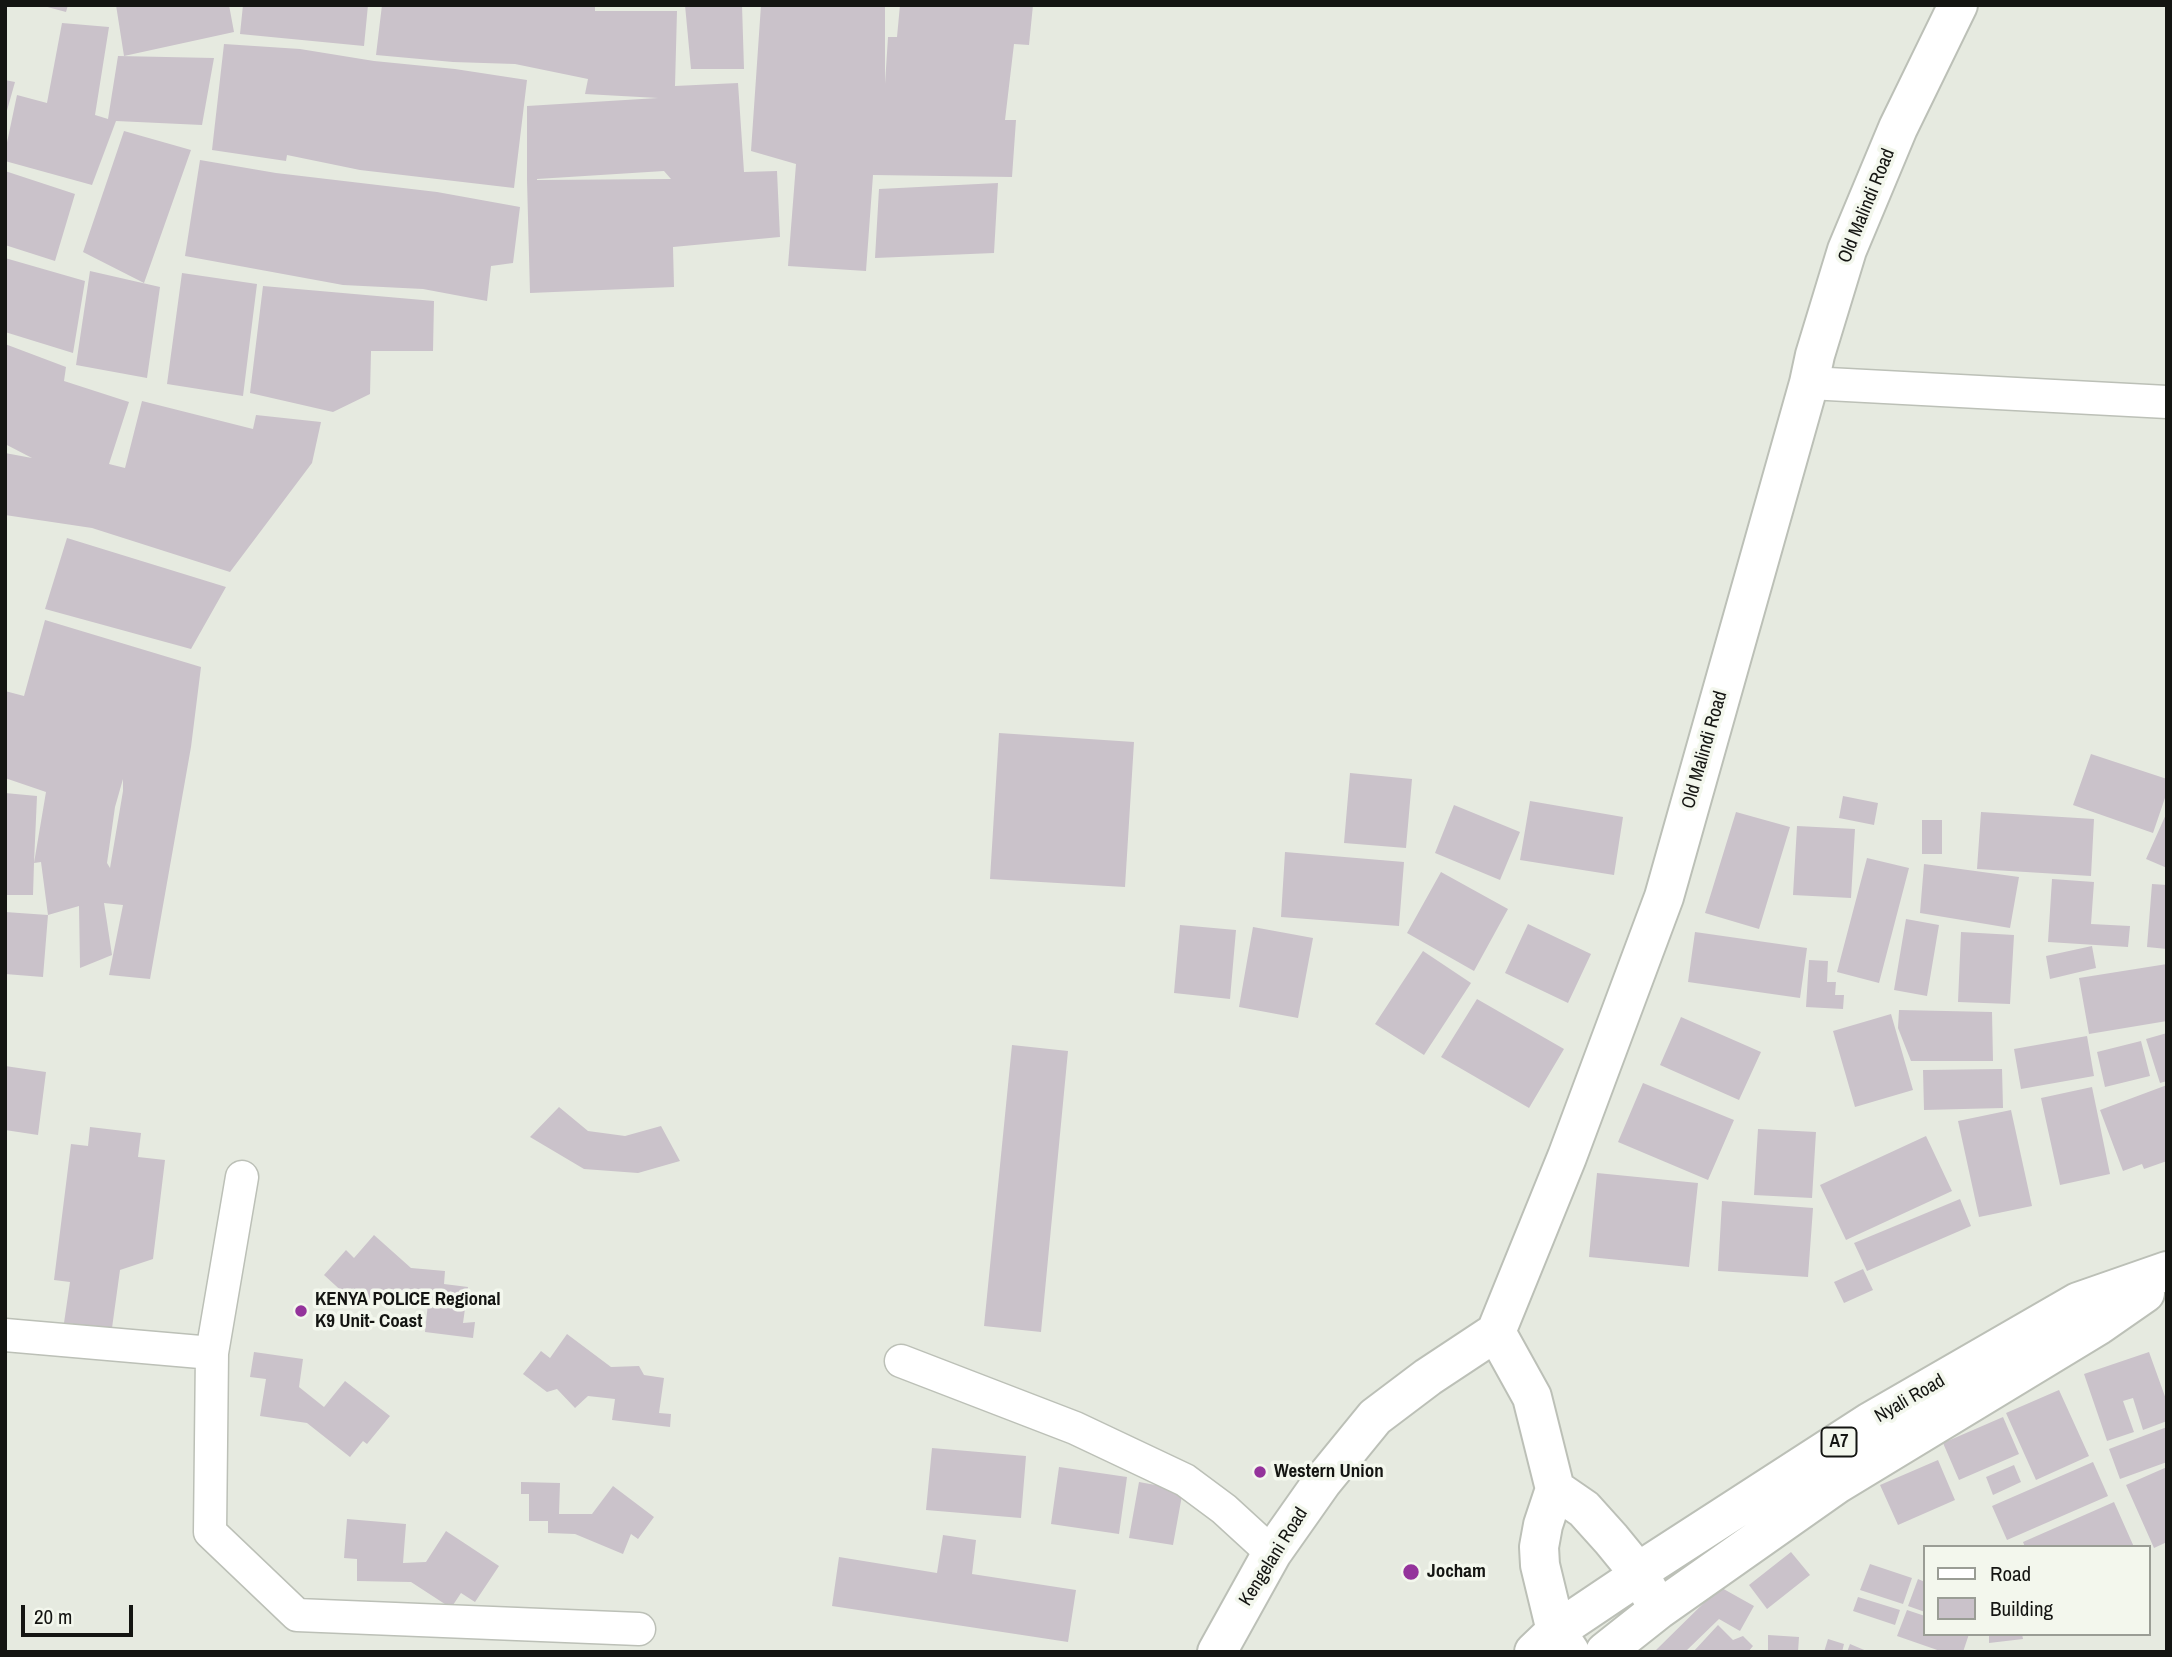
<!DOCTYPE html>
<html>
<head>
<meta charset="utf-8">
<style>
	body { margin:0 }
	#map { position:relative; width:2172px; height:1657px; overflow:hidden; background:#e6eae0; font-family:"Archivo Narrow",sans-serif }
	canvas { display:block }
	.frame { position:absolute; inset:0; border:7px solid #141512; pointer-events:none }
	.legend { position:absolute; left:1923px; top:1545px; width:228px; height:91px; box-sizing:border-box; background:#f3f7ed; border:2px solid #9a9d95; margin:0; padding:9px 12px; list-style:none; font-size:21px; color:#141512 }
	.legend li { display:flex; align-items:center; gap:14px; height:35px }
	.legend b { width:35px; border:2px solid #9a9d95 }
	.scale { position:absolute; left:21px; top:1605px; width:112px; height:32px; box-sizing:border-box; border:4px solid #141512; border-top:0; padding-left:9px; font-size:21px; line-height:24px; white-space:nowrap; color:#141512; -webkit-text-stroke:5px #f3f7ed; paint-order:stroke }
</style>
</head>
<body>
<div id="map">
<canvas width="2172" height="1657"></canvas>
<div class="frame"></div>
<ul class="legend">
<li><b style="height:9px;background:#fff"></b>Road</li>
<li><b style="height:19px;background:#cac2ca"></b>Building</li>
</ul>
<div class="scale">20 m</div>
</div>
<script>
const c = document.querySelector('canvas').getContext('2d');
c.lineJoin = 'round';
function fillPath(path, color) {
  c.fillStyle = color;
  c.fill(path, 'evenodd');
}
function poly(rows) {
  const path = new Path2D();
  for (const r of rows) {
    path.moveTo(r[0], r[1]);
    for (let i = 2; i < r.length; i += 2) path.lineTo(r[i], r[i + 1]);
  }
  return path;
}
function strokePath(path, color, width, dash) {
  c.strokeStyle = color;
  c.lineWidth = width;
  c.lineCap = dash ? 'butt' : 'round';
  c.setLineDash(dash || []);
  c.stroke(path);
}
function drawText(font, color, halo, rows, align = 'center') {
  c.font = font + ' "Archivo Narrow",sans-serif';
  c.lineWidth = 7;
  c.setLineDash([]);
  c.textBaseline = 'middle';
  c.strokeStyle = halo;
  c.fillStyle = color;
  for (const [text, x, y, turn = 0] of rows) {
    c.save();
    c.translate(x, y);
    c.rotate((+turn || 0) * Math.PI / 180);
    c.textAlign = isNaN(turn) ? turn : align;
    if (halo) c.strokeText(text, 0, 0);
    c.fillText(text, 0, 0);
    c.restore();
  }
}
fillPath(poly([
	[40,5,68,5,66,12],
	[116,5,229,5,234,32,124,56],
	[243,5,368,5,364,46,240,34],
	[382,5,595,5,595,11,677,11,675,86,738,83,744,172,777,171,780,237,673,247,674,287,530,293,527,180,527,106,658,98,585,94,588,79,515,64,453,62,376,55],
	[664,171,671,179,537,180,537,179],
	[685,5,742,5,744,69,691,69],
	[761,5,885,5,885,84,888,37,897,37,900,5,1033,5,1029,45,1014,44,1005,120,1016,120,1012,177,873,175,866,271,788,266,796,164,751,151],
	[62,23,109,27,95,115,108,119,118,56,214,58,202,125,116,121,92,185,5,161,5,152,17,95,47,103],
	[224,44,300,49,374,61,455,69,527,80,514,188,360,170,287,155,286,161,212,150],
	[5,80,15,82,6,114,5,113],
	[124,131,191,150,144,283,83,252],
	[200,160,276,173,437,192,520,207,513,263,491,266,487,301,423,289,343,285,185,256],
	[5,171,75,194,55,261,5,245],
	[998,183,994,253,875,258,879,189],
	[5,258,85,281,73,353,5,332],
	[90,271,160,287,147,378,76,365],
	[182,273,257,284,243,396,167,384],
	[263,286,434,301,433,351,371,351,370,394,333,412,250,393],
	[5,344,66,367,64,381,129,402,109,464,125,468,142,401,253,429,256,415,321,422,312,463,230,572,92,528,5,515,5,453,32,458,5,444],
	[67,538,226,587,191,649,45,609],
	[45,620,201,667,191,747,150,979,109,975,123,905,104,903,112,955,80,968,79,906,48,915,41,862,34,863,33,895,5,895,5,793,37,796,34,863,46,792,5,778,5,691,24,696],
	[123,779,123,791,110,868,107,863,115,807],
	[999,733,1134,742,1125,887,990,879],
	[2091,754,2167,779,2167,792,2153,833,2073,805],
	[1350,773,1412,779,1406,848,1344,843],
	[1843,796,1878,803,1874,825,1839,818],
	[1530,801,1623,817,1614,875,1520,860],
	[1454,805,1520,832,1500,880,1435,853],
	[1736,812,1790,827,1759,929,1705,913],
	[1981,812,2094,819,2091,876,1977,869],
	[2167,812,2167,868,2146,859],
	[1922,820,1942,820,1942,854,1922,854],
	[1797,826,1855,829,1851,898,1793,895],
	[1285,852,1404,862,1399,926,1281,917],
	[1867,858,1909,868,1879,983,1837,972],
	[1924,864,2019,877,2010,928,1920,913],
	[1441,872,1508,909,1474,971,1407,933],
	[2052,879,2094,882,2091,924,2130,926,2128,947,2048,942],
	[2152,884,2167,885,2167,949,2147,947],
	[5,912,48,915,43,977,5,974],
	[1906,919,1939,925,1927,996,1894,990],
	[1528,924,1591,954,1568,1003,1505,973],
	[1180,925,1236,930,1230,999,1174,993],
	[1253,927,1313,938,1298,1018,1239,1007],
	[1695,932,1807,948,1800,998,1688,982],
	[1961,932,2014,935,2010,1004,1958,1002],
	[2092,946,2096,968,2050,979,2046,956],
	[1423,951,1471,983,1424,1055,1375,1024],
	[1809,960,1828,961,1827,982,1836,982,1835,995,1844,995,1843,1009,1806,1007],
	[2167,964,2167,1021,2089,1034,2079,978],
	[1477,999,1564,1049,1529,1108,1441,1057],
	[1899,1010,1992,1012,1993,1061,1911,1061,1898,1028],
	[1891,1014,1913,1090,1855,1107,1833,1031],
	[1681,1017,1761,1052,1739,1100,1660,1065],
	[2167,1033,2167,1081,2160,1083,2146,1039],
	[2087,1036,2094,1076,2021,1089,2014,1049],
	[2141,1041,2150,1076,2105,1087,2097,1052],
	[1012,1045,1068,1051,1041,1332,984,1326],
	[5,1066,46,1072,38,1135,5,1130],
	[2002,1069,2003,1108,1924,1110,1923,1070],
	[1643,1083,1734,1120,1708,1180,1618,1142],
	[2167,1085,2167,1161,2144,1169,2142,1164,2123,1171,2100,1110],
	[2092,1087,2110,1174,2060,1185,2041,1098],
	[559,1107,588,1131,625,1136,661,1126,680,1161,638,1173,584,1169,530,1137],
	[2011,1110,2032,1206,1979,1217,1958,1121],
	[90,1127,141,1133,138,1157,165,1160,153,1259,120,1270,112,1328,64,1323,70,1282,54,1280,71,1144,88,1146],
	[1758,1129,1816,1132,1812,1198,1754,1195],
	[1926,1136,1952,1191,1846,1240,1820,1185],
	[1597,1173,1698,1183,1689,1267,1589,1257],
	[1960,1199,1971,1226,1867,1271,1854,1243],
	[1722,1201,1813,1208,1808,1277,1718,1271],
	[374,1235,411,1268,445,1271,444,1284,468,1287,463,1323,475,1322,473,1338,425,1332,428,1303,385,1298,376,1308,353,1288,347,1296,324,1275,346,1250,354,1258],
	[1863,1269,1873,1290,1844,1303,1834,1282],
	[567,1334,611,1367,639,1366,644,1375,664,1378,659,1413,671,1414,670,1427,612,1420,615,1399,588,1396,575,1408,557,1389,547,1392,523,1374,541,1351,550,1358],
	[254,1352,303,1359,299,1387,324,1407,345,1381,390,1416,367,1444,363,1441,350,1457,307,1423,260,1416,266,1379,250,1377],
	[2149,1352,2167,1402,2167,1421,2143,1430,2133,1398,2123,1401,2134,1432,2107,1441,2084,1374],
	[2059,1390,2089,1456,2036,1480,2006,1413],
	[2003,1417,2019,1454,1959,1480,1943,1443],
	[2167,1427,2167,1462,2120,1479,2109,1449],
	[932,1448,1026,1456,1021,1518,926,1510],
	[1938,1460,1955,1500,1898,1525,1880,1485],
	[2093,1462,2108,1496,2007,1540,1992,1506],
	[2014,1465,2021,1482,1993,1495,1986,1477],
	[1059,1467,1127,1477,1119,1534,1051,1524],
	[2167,1467,2167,1542,2154,1548,2126,1485],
	[521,1482,560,1483,559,1514,592,1514,613,1486,654,1517,638,1539,631,1534,623,1554,575,1534,548,1533,548,1521,529,1521,529,1494,521,1494],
	[1139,1482,1183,1490,1173,1545,1129,1538],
	[2114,1502,2134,1547,2025,1547,2023,1542],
	[347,1519,406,1524,403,1563,426,1562,446,1531,499,1566,475,1602,461,1593,451,1608,411,1582,357,1581,357,1559,344,1558],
	[943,1535,976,1540,972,1574,1076,1590,1068,1642,832,1606,839,1557,937,1573],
	[1791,1552,1810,1575,1767,1609,1749,1585],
	[1870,1564,1912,1578,1903,1604,1860,1590],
	[1918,1579,1925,1582,1925,1612,1908,1606],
	[1720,1587,1754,1606,1740,1631,1719,1619,1685,1652,1658,1652,1656,1650],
	[1858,1597,1900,1610,1895,1625,1853,1611],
	[1907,1610,1925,1616,1925,1634,1969,1634,1963,1652,1943,1652,1897,1636],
	[1718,1625,1733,1640,1743,1636,1753,1646,1748,1652,1693,1652],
	[1989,1634,2022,1634,2023,1639,1989,1643],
	[1768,1635,1799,1637,1798,1652,1768,1652],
	[1828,1639,1844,1644,1842,1652,1824,1652],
	[1850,1644,1869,1652,1847,1652]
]), '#cac2ca');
const minor = poly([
	[1809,383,2167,402],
	[242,1177,212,1353,210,1532,297,1615,639,1629],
	[5,1335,212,1353],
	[901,1361,1075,1428,1185,1480,1224,1509,1272,1553]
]);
const secondary = poly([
	[1555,1489,1584,1509,1611,1539,1638,1572,1654,1601],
	[1217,1652,1272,1553,1322,1482,1375,1417,1428,1377,1496,1332],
	[1570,1652,1556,1631,1540,1565,1539,1547,1543,1525,1555,1489,1532,1397,1496,1332,1567,1157,1664,897,1809,383,1815,355,1847,250,1898,128,1958,5]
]);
const trunk = poly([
	[1534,1652,1556,1631,1632,1580,1638,1572,1870,1422,2078,1302,2167,1271],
	[1605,1652,1658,1610,1837,1484,2099,1325,2145,1293]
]);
strokePath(minor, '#bcc0b7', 35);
strokePath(secondary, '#bcc0b7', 42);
strokePath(trunk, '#bcc0b7', 42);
strokePath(minor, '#fff', 32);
strokePath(secondary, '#fff', 38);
strokePath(trunk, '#fff', 38);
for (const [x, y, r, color] of [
	[301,1311,7,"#94339b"],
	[1260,1472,7,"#94339b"],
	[1411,1572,9,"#94339b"]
]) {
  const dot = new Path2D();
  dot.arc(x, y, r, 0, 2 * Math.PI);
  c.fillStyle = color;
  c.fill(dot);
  strokePath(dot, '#f3f7ed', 2.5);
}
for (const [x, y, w] of [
	[1839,1442,35]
]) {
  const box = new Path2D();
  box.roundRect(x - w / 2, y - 14.5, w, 29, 5);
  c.fillStyle = '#f3f7ed';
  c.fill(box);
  strokePath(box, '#141512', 2);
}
drawText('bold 18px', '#141512', null, [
	["A7",1839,1442]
]);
drawText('19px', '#141512', '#f3f7ed', [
	["Old Malindi Road",1867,206,-68],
	["Old Malindi Road",1705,750,-74],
	["Nyali Road",1910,1399,-30],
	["Kengelani Road",1274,1557,-58]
]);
drawText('bold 19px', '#141512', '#f3f7ed', [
	["KENYA POLICE Regional",315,1300],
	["K9 Unit- Coast",315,1322],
	["Western Union",1274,1472],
	["Jocham",1427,1572]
], 'left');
</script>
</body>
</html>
